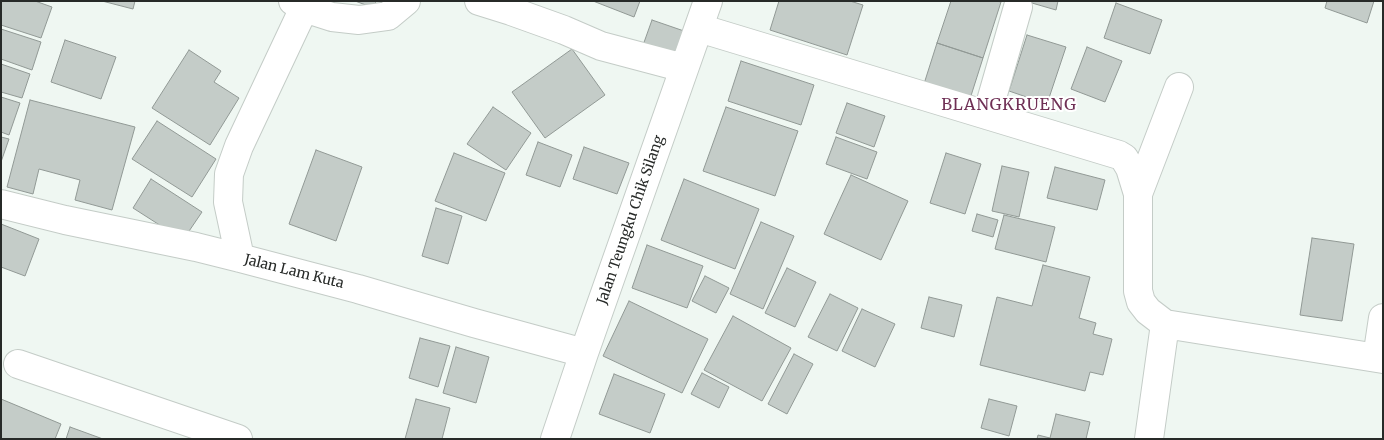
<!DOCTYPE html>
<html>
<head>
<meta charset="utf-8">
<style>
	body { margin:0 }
	#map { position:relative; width:1384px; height:440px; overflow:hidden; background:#eff7f2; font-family:Merriweather,serif }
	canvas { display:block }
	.frame { position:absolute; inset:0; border:2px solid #272a28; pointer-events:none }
</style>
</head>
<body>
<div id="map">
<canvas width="1384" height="440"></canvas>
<div class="frame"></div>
</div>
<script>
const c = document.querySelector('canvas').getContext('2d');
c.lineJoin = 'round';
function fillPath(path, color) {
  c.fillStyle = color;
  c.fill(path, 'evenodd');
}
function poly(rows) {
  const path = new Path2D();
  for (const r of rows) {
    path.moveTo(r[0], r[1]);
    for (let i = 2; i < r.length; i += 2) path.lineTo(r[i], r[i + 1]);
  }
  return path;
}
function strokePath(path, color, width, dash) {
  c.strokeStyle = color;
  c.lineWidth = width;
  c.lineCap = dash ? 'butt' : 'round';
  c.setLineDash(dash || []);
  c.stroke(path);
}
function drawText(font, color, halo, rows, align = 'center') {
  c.font = font + ' Merriweather,serif';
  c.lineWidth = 4;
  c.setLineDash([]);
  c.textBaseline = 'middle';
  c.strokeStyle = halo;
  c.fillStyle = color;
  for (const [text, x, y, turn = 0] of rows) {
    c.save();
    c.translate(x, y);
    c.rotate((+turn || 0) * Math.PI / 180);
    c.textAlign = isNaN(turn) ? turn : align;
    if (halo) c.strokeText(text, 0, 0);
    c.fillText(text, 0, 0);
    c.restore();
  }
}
const building = poly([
	[1,1,35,1,52,7,41,38,1,25,1,1],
	[102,1,135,1,133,9,102,1],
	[355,1,376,1,374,8,355,1],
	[593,1,640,1,634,17,593,1],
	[779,1,850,1,863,5,847,55,770,30,779,1],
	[951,1,997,1,1001,2,983,58,937,43,951,1],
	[1025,1,1058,1,1056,10,1025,1],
	[1327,1,1374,1,1367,23,1325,8,1327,1],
	[1116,3,1162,20,1150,54,1104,38,1116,3],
	[652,20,684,31,675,59,642,48,652,20],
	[1,29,41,42,32,70,1,59,1,29],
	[1027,35,1066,47,1047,104,1009,91,1027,35],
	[65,40,116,57,101,99,51,82,65,40],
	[937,43,983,58,969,102,923,87,937,43],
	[1087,47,1122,61,1105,102,1071,89,1087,47],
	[572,49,605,95,545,138,512,92,572,49],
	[189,50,221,71,214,82,239,98,210,145,152,108,189,50],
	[741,61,814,85,801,125,728,101,741,61],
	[1,64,30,74,22,98,1,92,1,64],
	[1,97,20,103,9,135,1,132,1,97],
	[30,100,135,127,112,210,75,200,80,180,39,169,33,194,7,187,30,100],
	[847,103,885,116,874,147,836,133,847,103],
	[493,107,531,133,506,170,467,144,493,107],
	[726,107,798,131,775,196,703,171,726,107],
	[157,121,216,159,192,197,132,159,157,121],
	[1,137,9,139,1,162,1,137],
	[836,137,877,152,867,179,826,164,836,137],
	[538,142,572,155,560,187,526,175,538,142],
	[584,147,629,163,617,194,573,179,584,147],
	[316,150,362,167,336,241,289,224,316,150],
	[454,153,505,173,486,221,435,201,454,153],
	[946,153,981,164,965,214,930,203,946,153],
	[1002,166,1029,172,1019,217,992,211,1002,166],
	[1055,167,1105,180,1097,210,1047,198,1055,167],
	[851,175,908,201,881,260,824,234,851,175],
	[151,179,202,212,183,240,133,208,151,179],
	[684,179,759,209,735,269,661,240,684,179],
	[436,208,462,216,448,264,422,256,436,208],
	[977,214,998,220,993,237,972,231,977,214],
	[1004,215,1055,227,1046,262,995,249,1004,215],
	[761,222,794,236,763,309,730,294,761,222],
	[1,224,39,239,25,276,1,267,1,224],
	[1312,238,1354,244,1342,321,1300,315,1312,238],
	[647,245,703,266,687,308,632,288,647,245],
	[1043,265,1090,277,1079,318,1096,323,1093,334,1112,339,1103,375,1090,372,1085,391,980,365,997,297,1032,306,1043,265],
	[787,268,816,282,795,327,765,313,787,268],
	[705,276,729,288,716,313,692,301,705,276],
	[830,294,858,308,837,351,808,337,830,294],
	[929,297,962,305,954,337,921,328,929,297],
	[629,301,708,339,682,393,603,356,629,301],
	[862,309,895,324,875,367,842,351,862,309],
	[733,316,791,348,762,401,704,370,733,316],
	[420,338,450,346,438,387,409,378,420,338],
	[456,347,489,357,476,403,443,393,456,347],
	[794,354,813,364,787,414,768,404,794,354],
	[702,373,729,387,719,408,691,394,702,373],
	[614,374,665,394,650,433,599,414,614,374],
	[1,399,61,424,55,439,1,439,1,399],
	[416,399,450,408,442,439,405,439,416,399],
	[989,399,1017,406,1009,436,981,428,989,399],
	[1056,414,1090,422,1086,439,1037,439,1038,435,1050,438,1056,414],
	[70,427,103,439,66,439,70,427]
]);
fillPath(building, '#c4ccc8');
strokePath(building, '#919995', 1);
const minor = poly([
	[293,1,304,8,332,17,359,20,388,16,406,1],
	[479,1,511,11,564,30,601,46,684,68],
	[699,28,1119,155,1124,158,1130,168,1138,194,1138,291,1141,302,1148,311,1165,324,1149,439],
	[987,115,1018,7],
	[1138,194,1179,87],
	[1,204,65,220,196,247,240,258,358,289,474,323,584,353],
	[240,258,228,202,229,174,239,146,304,8],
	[1165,324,1383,359],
	[1377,358,1383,318],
	[18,364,238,439],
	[555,439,584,353,708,1]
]);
strokePath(minor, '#c4ccc7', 30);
strokePath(minor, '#fff', 28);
drawText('14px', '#272a28', '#fff', [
	["Jalan Teungku Chik Silang",631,220,-71],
	["Jalan Lam Kuta",294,272,14]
]);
c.letterSpacing = '1px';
drawText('16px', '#6f3055', '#fff', [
	["BLANGKRUENG",1009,105]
]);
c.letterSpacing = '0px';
</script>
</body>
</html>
